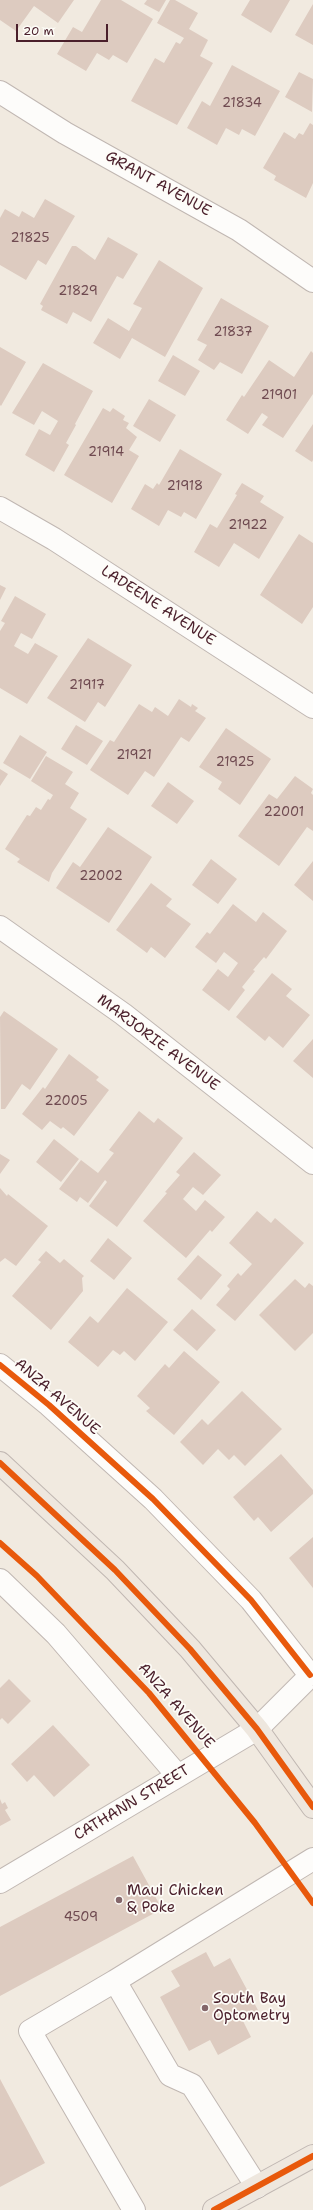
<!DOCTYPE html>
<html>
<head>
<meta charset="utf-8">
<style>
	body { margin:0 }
	#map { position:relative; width:313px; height:2210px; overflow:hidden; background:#f1eae0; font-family:"Shantell Sans",sans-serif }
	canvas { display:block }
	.scale { position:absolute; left:16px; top:24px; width:92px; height:18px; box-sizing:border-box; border:2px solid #4a1f2b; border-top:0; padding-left:5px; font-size:12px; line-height:14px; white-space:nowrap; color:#4a1f2b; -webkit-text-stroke:3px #fdfcf7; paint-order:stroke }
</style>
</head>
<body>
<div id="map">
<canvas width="313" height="2210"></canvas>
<div class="scale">20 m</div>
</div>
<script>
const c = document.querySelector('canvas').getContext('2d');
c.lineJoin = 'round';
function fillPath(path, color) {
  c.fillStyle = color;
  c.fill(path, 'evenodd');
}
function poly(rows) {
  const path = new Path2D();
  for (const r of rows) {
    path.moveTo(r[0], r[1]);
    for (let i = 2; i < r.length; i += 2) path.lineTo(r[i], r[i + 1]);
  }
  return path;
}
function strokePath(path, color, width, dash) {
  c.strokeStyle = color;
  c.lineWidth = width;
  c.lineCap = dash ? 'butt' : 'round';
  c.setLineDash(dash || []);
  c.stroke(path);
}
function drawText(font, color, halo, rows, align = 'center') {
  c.font = font + ' "Shantell Sans",sans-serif';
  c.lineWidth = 3.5;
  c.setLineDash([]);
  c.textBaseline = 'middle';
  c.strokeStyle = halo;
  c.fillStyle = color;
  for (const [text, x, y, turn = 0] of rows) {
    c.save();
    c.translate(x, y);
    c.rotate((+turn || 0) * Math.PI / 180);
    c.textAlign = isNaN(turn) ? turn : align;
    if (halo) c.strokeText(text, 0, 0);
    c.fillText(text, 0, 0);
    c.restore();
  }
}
fillPath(poly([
	[0,0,74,0,58,23,34,6,16,31,0,20],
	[101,0,121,0,153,19,127,63,113,55,109,60,97,53,86,71,57,54,73,27,82,32],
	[147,0,166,0,159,12,144,4],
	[170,0,175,0,198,13,189,29,208,40,200,56,213,63,177,125,131,101,155,58,164,63,176,42,180,44,184,38,157,23],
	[250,0,290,0,271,33,241,15],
	[313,4,313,45,295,35],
	[232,65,280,91,255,136,242,129,239,135,226,128,217,145,187,128,202,101,210,106],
	[299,72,313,79,312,112,285,97],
	[310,123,313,125,313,183,306,198,274,180,276,176,263,168,284,132,295,139,299,133,303,135],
	[45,199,75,216,46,265,38,260,26,280,0,265,0,218,5,209,19,217,22,211,34,218],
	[108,237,138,254,123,279,117,276,91,322,73,312,67,324,41,310,43,306,40,304,72,246,76,246,95,260],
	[159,260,203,288,165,357,132,338,120,359,93,343,108,318,129,331,142,308,133,304],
	[221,298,269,326,242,374,220,362,214,370,198,360,207,345,197,340],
	[0,347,26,362,1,406,0,405],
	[311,351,313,353,313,394,283,438,262,425,268,417,262,413,248,434,226,420,242,395,244,397,269,360,294,377],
	[173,355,200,371,185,396,158,381],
	[43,363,93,391,75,424,76,425,66,443,69,445,54,472,25,455,39,429,50,435,58,421,42,411,34,425,12,413],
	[149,399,176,415,160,442,133,426],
	[103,408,110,412,113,408,125,416,123,420,129,423,126,428,137,437,129,450,139,456,112,503,64,475],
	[313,424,313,460,312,462,295,451],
	[180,449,222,474,196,519,184,512,181,517,168,510,159,526,131,509,145,484,153,489,157,483,159,485],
	[242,483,264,496,260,502,284,517,259,559,234,543,219,567,194,552,210,524,217,528,237,495,235,494],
	[299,534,313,543,313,607,302,624,260,595],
	[0,585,6,588,0,600],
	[15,596,46,614,32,639,21,633,14,646,28,654,35,643,58,656,27,704,0,688,0,631,5,623,1,621],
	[88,638,132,665,105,707,98,702,85,722,47,698],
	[179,699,191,707,192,704,198,708,195,711,206,718,189,742,181,737,154,777,145,771,128,795,90,770,110,740,114,742,139,704,152,712,155,707,168,716],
	[76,725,103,741,87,765,61,749],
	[226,728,271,759,240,805,218,789,222,782,199,767],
	[20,735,47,752,30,779,3,763],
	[46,756,73,772,65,784,79,793,70,808,87,819,52,873,49,882,17,862,20,859,5,849,27,815,30,816,36,807,41,810,48,799,50,800,53,795,31,781],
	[0,769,8,774,0,786],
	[295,776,313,789,311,793,313,795,313,831,307,827,279,866,238,836,269,794,277,799],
	[168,782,194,801,177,824,151,806],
	[108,827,152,857,109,923,56,888,73,862,80,867],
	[211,859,237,879,218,904,192,885],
	[313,861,313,901,294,885],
	[151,883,172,899,166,906,191,924,165,958,151,947,147,953,116,930],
	[233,904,256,922,263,912,287,931,266,959,264,957,253,970,255,971,242,987,245,990,229,1011,202,990,218,969,228,977,238,963,224,952,216,963,195,947,207,932,210,934],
	[272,973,292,989,286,996,310,1015,283,1048,269,1036,265,1041,236,1017],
	[4,1011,58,1049,30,1090,22,1084,5,1109,1,1109,0,1017],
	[313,1039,313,1078,293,1061],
	[69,1054,99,1077,96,1080,109,1090,74,1136,63,1127,61,1129,50,1121,42,1130,22,1114,43,1087,45,1089],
	[139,1111,154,1123,158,1118,183,1138,117,1227,89,1206,107,1182,105,1180,88,1203,80,1197,77,1202,59,1189,81,1160,98,1173,114,1153,109,1150],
	[54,1139,79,1159,61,1182,36,1162],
	[194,1152,221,1175,203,1195,193,1187,183,1199,196,1211,205,1200,225,1217,212,1232,210,1230,186,1258,143,1221,167,1193,165,1192,180,1175,176,1172],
	[0,1154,10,1160,0,1174],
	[0,1188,7,1196,8,1194,48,1226,16,1266,5,1258,0,1262],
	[257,1211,271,1223,275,1218,304,1243,235,1321,216,1305,230,1289,227,1286,238,1273,241,1276,252,1264,229,1243],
	[108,1238,132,1258,114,1280,90,1261],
	[46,1251,60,1263,64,1259,84,1276,82,1278,83,1291,51,1330,12,1296,41,1262,38,1260],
	[198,1255,222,1275,201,1300,177,1279],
	[295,1279,305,1288,309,1283,313,1286,313,1333,295,1351,259,1315],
	[127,1288,168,1322,135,1361,124,1351,120,1355,113,1350,98,1367,68,1342,90,1316,98,1323],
	[192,1309,216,1330,197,1351,173,1330],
	[184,1351,220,1382,174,1435,146,1411,150,1408,137,1396,165,1364,169,1368],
	[242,1391,282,1429,245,1466,234,1455,229,1460,218,1449,203,1465,180,1442,202,1419,208,1425],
	[281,1454,313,1490,313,1494,271,1532,258,1517,254,1521,233,1497],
	[313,1537,313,1588,289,1558],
	[9,1679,31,1701,8,1724,2,1718,0,1720,0,1688],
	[53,1725,90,1765,54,1797,34,1775,27,1782,11,1764],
	[0,1799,2,1804,5,1802,8,1808,5,1810,11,1820,0,1826],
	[133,1856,162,1909,0,1996,0,1927],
	[206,1952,214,1967,230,1958,259,2012,243,2021,251,2037,218,2055,210,2040,189,2051,160,1997,180,1986,171,1971],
	[0,2079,45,2163,0,2187]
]), '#ddcbc0');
const minor = poly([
	[0,92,65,133,239,230,313,281],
	[0,508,54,539,313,707],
	[0,927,123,1014,313,1163],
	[0,1365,49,1405,153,1499,251,1600,310,1675],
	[0,1580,56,1634,178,1776],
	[0,1882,257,1729,313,1673],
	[115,1981,30,2031,134,2210],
	[257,2187,192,2085,170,2075,115,1981,313,1859]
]);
const major = poly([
	[0,1463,115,1570,190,1649,257,1729,313,1807],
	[214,2210,313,2156]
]);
strokePath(minor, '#c0b7b2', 24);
strokePath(major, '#c0b7b2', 24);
strokePath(minor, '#fdfcfa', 22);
strokePath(major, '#eee7de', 22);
strokePath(poly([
	[0,1365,49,1405,153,1499,251,1600,310,1675],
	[0,1463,115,1570,190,1649,257,1729,313,1807],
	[0,1543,37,1576,149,1693,255,1823,313,1903],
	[214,2210,313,2156]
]), '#e8590c', 6);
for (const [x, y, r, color] of [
	[119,1900,4,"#84666a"],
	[205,2008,4,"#84666a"]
]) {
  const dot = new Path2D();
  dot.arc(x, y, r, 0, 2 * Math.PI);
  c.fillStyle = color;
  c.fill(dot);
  strokePath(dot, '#fdfcf7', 1.5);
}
drawText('13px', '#6f4a50', null, [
	["21834",242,104],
	["21825",30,239],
	["21829",78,292],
	["21837",233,333],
	["21901",279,396],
	["21914",106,453],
	["21918",185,487],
	["21922",248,526],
	["21917",87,686],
	["21921",134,756],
	["21925",235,763],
	["22001",284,813],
	["22002",101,877],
	["22005",66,1102],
	["4509",81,1918]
]);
drawText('15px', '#4a1f2b', '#fdfcf7', [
	["GRANT AVENUE",158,184,29],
	["LADEENE AVENUE",158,606,33],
	["MARJORIE AVENUE",158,1043,37],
	["ANZA AVENUE",57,1397,41],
	["ANZA AVENUE",176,1706,49],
	["CATHANN STREET",132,1803,-31]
]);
drawText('15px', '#4a1f2b', '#fdfcf7', [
	["Maui Chicken",127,1891],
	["& Poke",127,1908],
	["South Bay",213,1999],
	["Optometry",213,2016]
], 'left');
</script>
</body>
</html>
